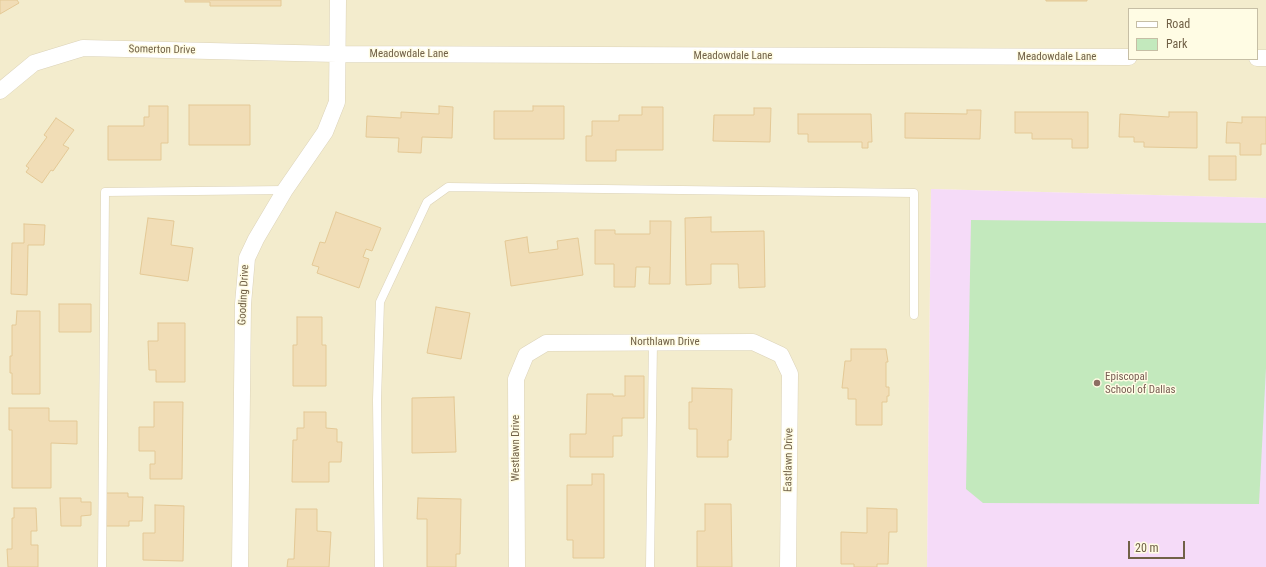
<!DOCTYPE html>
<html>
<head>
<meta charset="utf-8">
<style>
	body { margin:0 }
	#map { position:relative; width:1266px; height:567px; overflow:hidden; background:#fcf8de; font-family:"Roboto Condensed",sans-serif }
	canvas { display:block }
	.legend { position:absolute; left:1128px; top:8px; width:130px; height:52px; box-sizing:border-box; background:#fffce4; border:1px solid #c6bea5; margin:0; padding:5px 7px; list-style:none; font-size:12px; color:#716147 }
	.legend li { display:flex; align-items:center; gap:8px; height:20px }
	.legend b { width:20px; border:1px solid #c6bea5 }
	.scale { position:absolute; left:1128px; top:541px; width:57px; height:18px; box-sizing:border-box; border:2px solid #716147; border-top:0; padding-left:5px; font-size:12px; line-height:14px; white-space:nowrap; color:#716147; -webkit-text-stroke:3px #fffce4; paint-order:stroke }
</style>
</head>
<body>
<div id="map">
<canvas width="1266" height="567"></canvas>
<ul class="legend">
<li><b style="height:5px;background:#fff"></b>Road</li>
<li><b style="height:11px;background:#c3e9bd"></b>Park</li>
</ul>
<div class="scale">20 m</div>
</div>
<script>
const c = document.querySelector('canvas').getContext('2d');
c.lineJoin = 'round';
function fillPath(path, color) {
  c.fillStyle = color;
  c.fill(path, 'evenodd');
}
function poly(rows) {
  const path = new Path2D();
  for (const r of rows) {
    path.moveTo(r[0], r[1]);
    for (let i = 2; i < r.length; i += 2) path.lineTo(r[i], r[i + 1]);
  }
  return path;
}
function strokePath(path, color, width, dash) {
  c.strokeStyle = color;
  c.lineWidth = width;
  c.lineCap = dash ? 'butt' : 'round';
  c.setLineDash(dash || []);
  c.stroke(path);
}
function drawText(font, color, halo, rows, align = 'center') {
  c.font = font + ' "Roboto Condensed",sans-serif';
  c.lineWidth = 3;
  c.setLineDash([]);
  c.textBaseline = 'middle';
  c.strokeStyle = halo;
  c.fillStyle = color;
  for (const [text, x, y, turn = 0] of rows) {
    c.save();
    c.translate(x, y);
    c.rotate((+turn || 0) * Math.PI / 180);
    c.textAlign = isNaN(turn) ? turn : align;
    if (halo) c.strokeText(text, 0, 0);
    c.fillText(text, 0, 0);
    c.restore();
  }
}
fillPath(poly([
	[0,0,1266,0,1266,198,931,189,927,567,0,567],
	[1129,9,1257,9,1257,59,1129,59]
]), '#f3eccd');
fillPath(poly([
	[931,189,1266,198,1266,567,927,567]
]), '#f5dbf8');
fillPath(poly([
	[971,220,1266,223,1266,368,1259,504,983,503,966,489]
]), '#c3e9bd');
const building = poly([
	[0,0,17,0,19,3,0,14,0,0],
	[185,0,281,0,281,6,210,6,210,2,185,2,185,0],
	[1046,0,1087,0,1087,1,1046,1,1046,0],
	[189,105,250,105,250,145,189,145,189,105],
	[149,106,168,106,168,143,161,143,161,160,108,160,108,126,144,126,144,117,149,117,149,106],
	[439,106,453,107,452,138,422,137,421,153,398,152,399,138,366,137,367,116,401,118,401,112,439,114,439,106],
	[533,106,564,106,564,139,494,139,494,111,533,111,533,106],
	[642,107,663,107,663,150,616,150,616,161,586,161,586,136,592,136,592,121,619,121,619,115,642,115,642,107],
	[754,108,771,108,770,142,713,141,714,115,754,115,754,108],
	[967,110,981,110,980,139,905,138,905,113,967,114,967,110],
	[1015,112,1088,112,1088,148,1072,148,1072,139,1032,139,1032,133,1015,133,1015,112],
	[1169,112,1197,112,1197,148,1144,147,1144,142,1134,142,1134,137,1119,137,1120,114,1169,117,1169,112],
	[798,114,871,114,872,142,868,142,868,148,862,148,862,142,808,142,808,134,798,134,798,114],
	[1242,117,1266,117,1266,144,1261,144,1261,155,1240,155,1240,143,1226,143,1227,122,1242,123,1242,117],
	[56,118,74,130,63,145,69,148,53,171,51,170,42,183,26,172,29,168,26,166,47,137,44,135,56,118],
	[1209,156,1236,156,1236,180,1209,180,1209,156],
	[336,212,381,228,372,251,366,249,363,257,369,259,359,288,317,273,319,267,312,265,320,242,325,243,336,212],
	[711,217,711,232,764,231,765,287,739,288,738,264,711,264,711,284,686,285,685,218,711,217],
	[148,218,174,221,171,245,193,248,188,281,140,274,148,218],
	[650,221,671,221,670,284,649,284,650,267,636,267,635,287,614,287,614,264,595,264,595,230,615,230,615,234,650,234,650,221],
	[24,224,45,225,44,245,28,245,27,295,11,294,12,243,24,243,24,224],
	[527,237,529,253,558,249,557,241,578,238,583,275,511,286,505,241,527,237],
	[59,304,91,304,91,332,59,332,59,304],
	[436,307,470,313,461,359,427,353,436,307],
	[17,311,40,311,40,394,12,394,12,373,10,373,10,356,12,356,12,325,16,325,17,311],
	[297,317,322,317,322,345,326,345,326,386,293,386,293,345,297,345,297,317],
	[158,323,185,323,185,382,156,382,156,370,149,370,148,341,158,341,158,323],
	[851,349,886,349,888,362,886,362,886,387,889,387,889,396,887,396,887,402,882,402,882,425,856,425,856,399,848,399,848,388,842,388,845,361,851,361,851,349],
	[625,376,644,376,644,418,622,418,622,436,613,436,613,457,570,457,570,434,586,434,587,394,613,394,613,396,625,396,625,376],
	[692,388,732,389,731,440,728,440,728,457,697,457,697,429,689,429,689,402,692,402,692,388],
	[454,397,456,452,412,453,412,398,454,397],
	[154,402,183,402,182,479,150,479,150,464,155,464,155,451,139,451,139,427,154,427,154,402],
	[9,408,49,408,49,421,77,421,77,444,51,443,51,488,12,488,12,430,9,430,9,408],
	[304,412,326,412,326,428,337,429,337,442,342,442,341,462,329,462,329,482,292,482,293,440,297,440,297,428,304,428,304,412],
	[592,474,604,474,604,558,573,558,573,540,567,540,567,485,592,485,592,474],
	[106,493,128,493,128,497,143,497,142,521,129,521,129,526,106,526,106,493],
	[60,498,81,498,81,502,91,502,91,515,81,516,81,526,61,526,60,498],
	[418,498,461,499,460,554,456,554,456,567,427,567,427,519,417,519,418,498],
	[705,504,731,504,732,567,697,567,697,531,705,531,705,504],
	[155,505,184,506,183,561,143,560,143,533,155,533,155,505],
	[14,508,36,508,37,531,31,531,31,545,38,545,38,567,8,567,7,549,12,549,12,518,14,518,14,508],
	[867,508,897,509,897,532,889,532,888,564,877,564,877,567,854,567,854,564,841,564,841,532,867,533,867,508],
	[296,509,317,509,317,531,331,532,329,567,287,567,288,559,294,559,296,509]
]);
fillPath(building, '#f1ddb6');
strokePath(building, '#e4c996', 1);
const lane = poly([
	[102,567,105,192,285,190],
	[379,567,377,400,380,302,427,202,448,187,914,193,914,315],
	[650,567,653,342]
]);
const street = poly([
	[1257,58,1266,58],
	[0,91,34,63,83,48,337,54,1129,57],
	[240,567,243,304,247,258,256,239,285,190,325,132,337,102,338,0],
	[517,567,516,379,526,355,546,343,753,342,781,355,790,374,788,567]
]);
strokePath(lane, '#dcd3b9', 9);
strokePath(street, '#dcd3b9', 17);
strokePath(lane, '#fff', 8);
strokePath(street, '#fff', 16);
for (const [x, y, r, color] of [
	[1097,383,4,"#8d6e63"]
]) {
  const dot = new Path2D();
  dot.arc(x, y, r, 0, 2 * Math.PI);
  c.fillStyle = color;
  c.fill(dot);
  strokePath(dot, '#fffce4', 1.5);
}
drawText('11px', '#716147', '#fffce4', [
	["Somerton Drive",162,50,1],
	["Meadowdale Lane",409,54],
	["Meadowdale Lane",733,56],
	["Meadowdale Lane",1057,57],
	["Gooding Drive",244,295,-87],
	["Northlawn Drive",665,342],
	["Westlawn Drive",516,448,-90],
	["Eastlawn Drive",789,460,-89]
]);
drawText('11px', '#785e54', '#fffce4', [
	["Episcopal",1105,377],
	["School of Dallas",1105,390]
], 'left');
</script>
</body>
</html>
